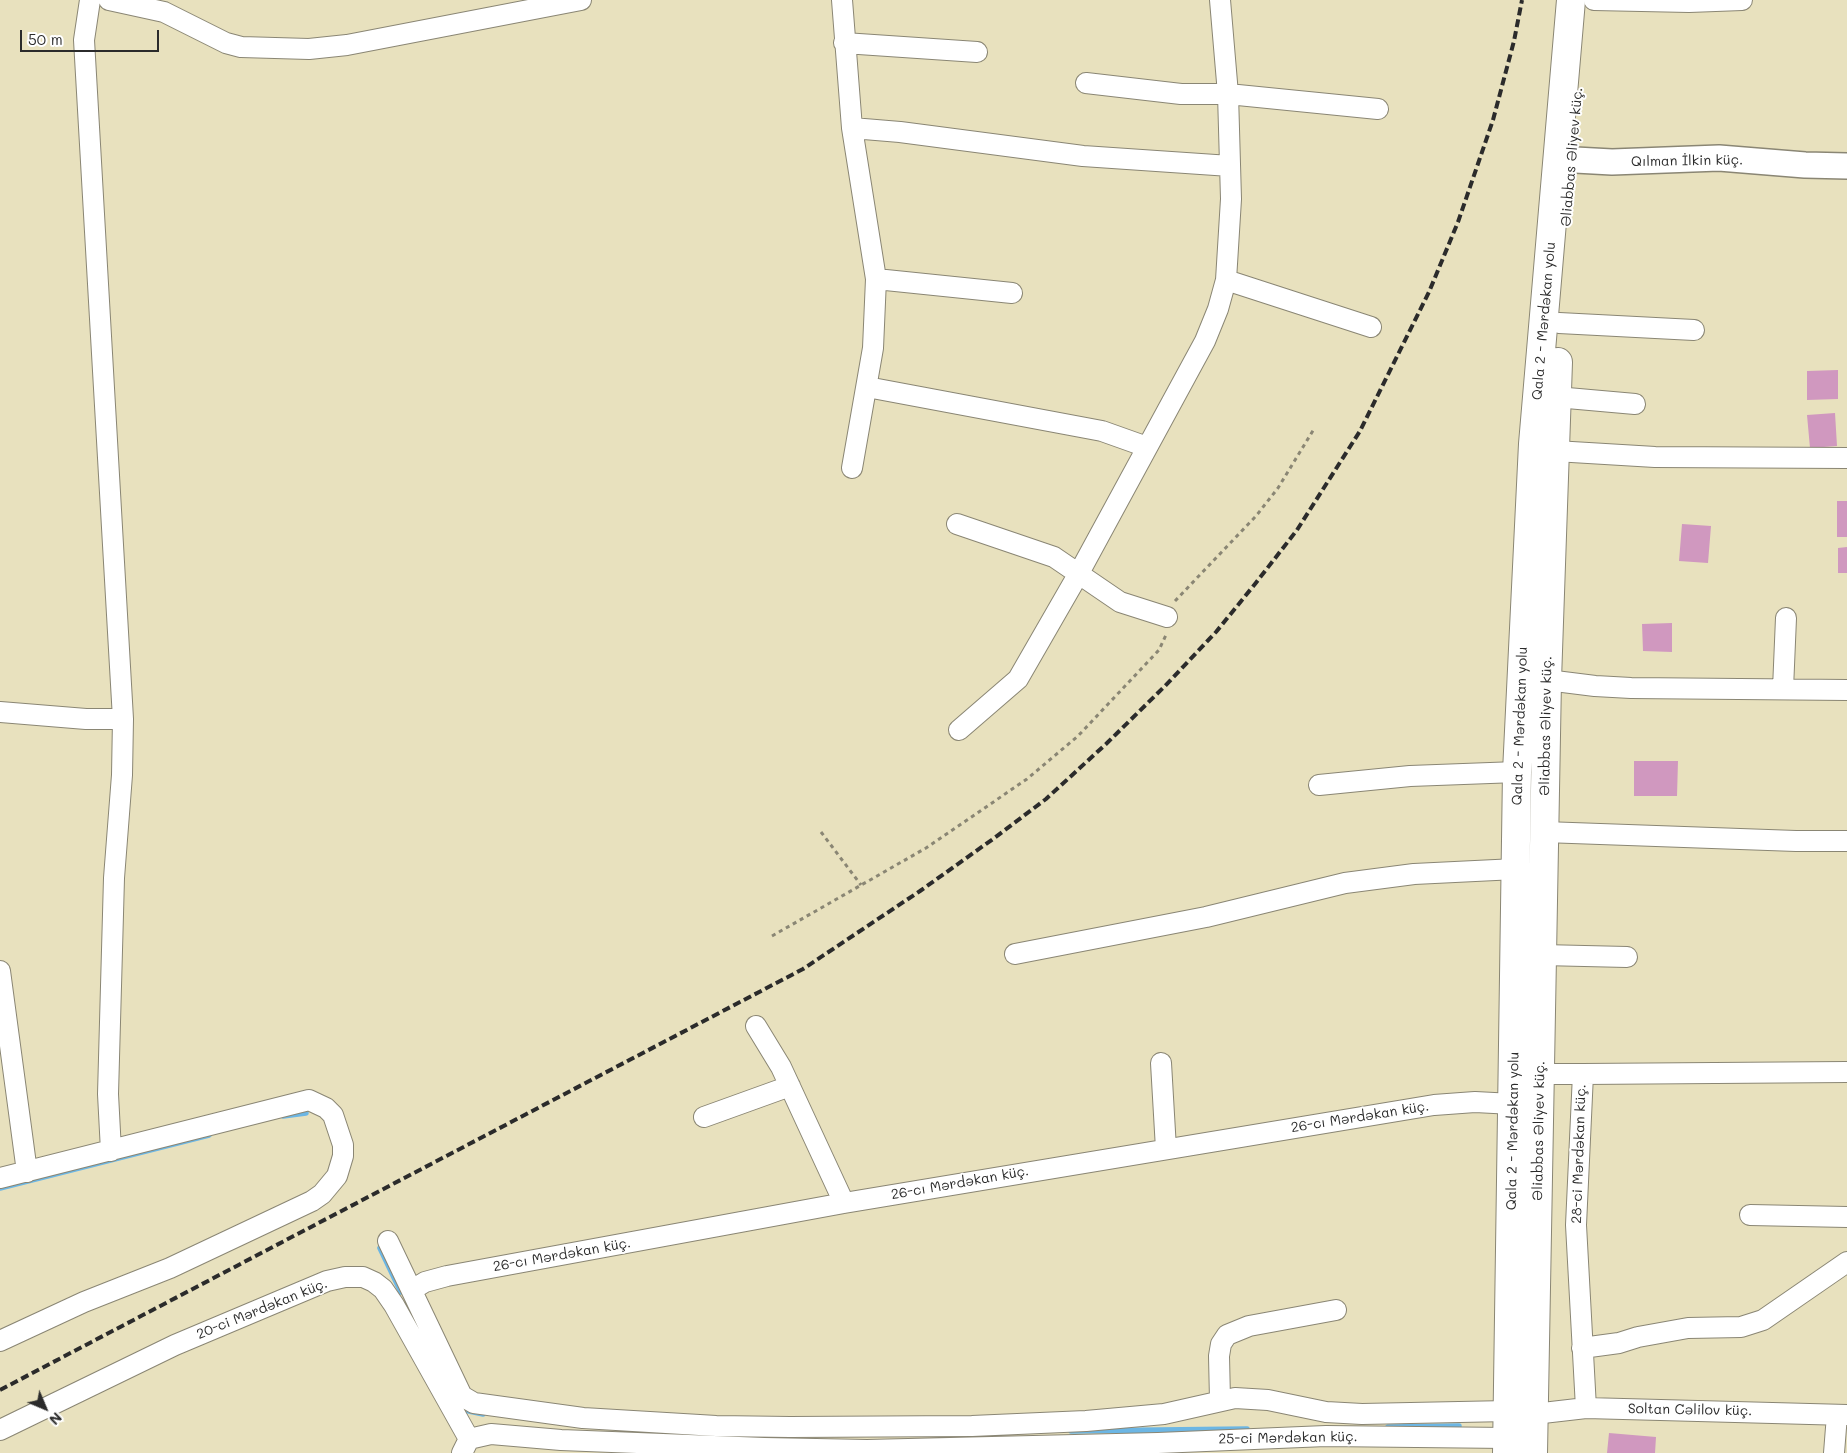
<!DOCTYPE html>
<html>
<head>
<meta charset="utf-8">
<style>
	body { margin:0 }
	#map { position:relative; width:1847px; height:1453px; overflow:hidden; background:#e8e1be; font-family:Mali,sans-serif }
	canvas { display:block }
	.north { position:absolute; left:20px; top:1383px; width:50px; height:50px; -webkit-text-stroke:4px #fff; paint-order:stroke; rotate:135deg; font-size:14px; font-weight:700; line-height:20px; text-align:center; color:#2b2b2b }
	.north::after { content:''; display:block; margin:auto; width:18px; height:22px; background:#2b2b2b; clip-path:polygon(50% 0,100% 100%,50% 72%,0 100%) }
	.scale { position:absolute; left:20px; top:30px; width:139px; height:22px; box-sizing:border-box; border:2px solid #2b2b2b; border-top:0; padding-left:6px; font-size:15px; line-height:18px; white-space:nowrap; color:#2b2b2b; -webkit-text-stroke:4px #fff; paint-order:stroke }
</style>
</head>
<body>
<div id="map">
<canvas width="1847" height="1453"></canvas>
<div class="north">N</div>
<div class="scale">50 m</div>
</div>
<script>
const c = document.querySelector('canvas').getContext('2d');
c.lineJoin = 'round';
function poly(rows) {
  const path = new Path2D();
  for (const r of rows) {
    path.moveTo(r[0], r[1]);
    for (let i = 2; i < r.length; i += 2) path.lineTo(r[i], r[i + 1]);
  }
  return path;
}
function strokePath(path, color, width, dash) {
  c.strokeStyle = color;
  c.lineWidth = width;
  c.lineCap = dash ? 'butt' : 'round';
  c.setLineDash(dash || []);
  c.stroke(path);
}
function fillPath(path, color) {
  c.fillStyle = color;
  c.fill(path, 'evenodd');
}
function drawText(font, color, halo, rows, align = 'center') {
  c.font = font + ' Mali,sans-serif';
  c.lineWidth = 4;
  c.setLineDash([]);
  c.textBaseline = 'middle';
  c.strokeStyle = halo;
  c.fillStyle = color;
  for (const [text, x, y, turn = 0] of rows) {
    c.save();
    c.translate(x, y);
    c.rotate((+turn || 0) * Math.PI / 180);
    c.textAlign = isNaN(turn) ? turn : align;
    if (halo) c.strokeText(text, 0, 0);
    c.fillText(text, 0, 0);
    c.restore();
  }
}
strokePath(poly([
	[283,1116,306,1113],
	[0,1188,209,1135],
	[380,1248,401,1292],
	[460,1409,483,1414],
	[1388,1427,1459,1426],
	[1071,1431,1247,1429]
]), '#6cb6e4', 5.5);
fillPath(poly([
	[1838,370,1838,399,1807,400,1807,371],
	[1835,413,1837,446,1810,448,1807,415],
	[1837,501,1847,501,1847,537,1837,537],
	[1682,524,1711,526,1708,563,1679,561],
	[1847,547,1847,573,1838,573,1838,548],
	[1672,623,1672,652,1643,651,1642,624],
	[1634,761,1678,761,1677,796,1634,796],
	[1609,1433,1656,1437,1655,1453,1607,1453]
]), '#d098bf');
const minor = poly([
	[90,0,84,40,123,719,122,775,114,878,108,1094,111,1151],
	[109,0,164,12,226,43,241,47,309,49,347,45,581,0],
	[842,0,852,128,876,279,873,348,852,468],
	[1594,0,1689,2,1742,0],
	[844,43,977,52],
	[1086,83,1181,94,1228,94,1378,109],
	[852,128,900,132,1083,156,1230,166],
	[876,279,1012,293],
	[1226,280,1371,327],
	[1559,323,1694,330],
	[867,387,1102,431,1147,447],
	[1556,397,1635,404],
	[1555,451,1655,457,1847,458],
	[957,524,1054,557,1120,602,1167,617],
	[1547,680,1595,686,1631,688,1847,690],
	[1783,689,1786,618],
	[0,712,86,719,123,719],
	[959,730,1018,679,1079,573,1205,341,1218,309,1226,280,1231,199,1228,94,1220,0],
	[1319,785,1410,776,1517,772],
	[1544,832,1796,841,1847,841],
	[1015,954,1206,917,1345,883,1414,874,1516,869],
	[1542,955,1627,957],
	[0,971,27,1172],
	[756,1026,781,1067,844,1203],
	[1161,1063,1166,1149],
	[1540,1074,1583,1074],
	[704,1117,790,1086],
	[0,1178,309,1100,326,1108,333,1115,343,1145,343,1156,337,1176,322,1194,312,1201,170,1268,84,1302,0,1341],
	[1750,1215,1847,1217],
	[388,1241,462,1396,474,1403,583,1418,716,1426,790,1427,972,1426,1086,1421,1164,1414,1235,1398,1268,1400,1326,1412,1362,1414,1508,1411],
	[412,1290,425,1282,447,1276,844,1203,1434,1105,1475,1102,1513,1104],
	[1582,1348,1619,1343,1638,1337,1688,1328,1741,1327,1763,1320,1847,1262],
	[1220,1400,1219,1356,1221,1344,1227,1335,1249,1326,1336,1310],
	[1586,1408,1576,1225,1583,1074,1847,1072],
	[1534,1414,1586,1408,1847,1415],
	[0,1430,175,1345,327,1281,345,1277,363,1277,374,1282,383,1289,394,1305,469,1439],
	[462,1453,469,1439,491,1434,561,1440,764,1448,867,1450,1158,1443,1326,1436,1507,1438],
	[1834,1453,1837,1415]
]);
const tertiary = poly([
	[1557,159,1612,162,1719,158,1805,165,1847,166]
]);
const secondary = poly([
	[1507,1453,1517,772,1533,444,1571,0],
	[1533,1453,1547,680,1558,362]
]);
strokePath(minor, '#8a8674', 22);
strokePath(tertiary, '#8a8674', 28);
strokePath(secondary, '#8a8674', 30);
strokePath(poly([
	[1175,601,1256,516,1278,488,1314,429],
	[821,832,861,885],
	[772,936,926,848,1027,779,1078,736,1159,650,1166,635]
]), '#8a8674', 3, [4, 4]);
strokePath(minor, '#fff', 20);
strokePath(tertiary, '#fff', 25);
strokePath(secondary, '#fff', 28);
strokePath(poly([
	[0,1390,803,969,920,891,993,839,1046,799,1106,744,1165,686,1216,632,1255,584,1297,530,1360,431,1429,292,1458,222,1493,120,1514,41,1522,0]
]), '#2b2b2b', 4, [8, 4]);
drawText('14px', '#2b2b2b', '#fff', [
	["Əliabbas Əliyev küç.",1572,157,-85],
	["Qılman İlkin küç.",1687,161,-1],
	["Qala 2 - Mərdəkan yolu",1544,321,-85],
	["Qala 2 - Mərdəkan yolu",1520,726,-88],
	["Əliabbas Əliyev küç.",1546,726,-89],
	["26-cı Mərdəkan küç.",1360,1117,-9],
	["Qala 2 - Mərdəkan yolu",1513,1131,-89],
	["Əliabbas Əliyev küç.",1539,1131,-89],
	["28-ci Mərdəkan küç.",1579,1154,-88],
	["26-cı Mərdəkan küç.",960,1183,-10],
	["26-cı Mərdəkan küç.",562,1255,-10],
	["20-ci Mərdəkan küç.",262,1309,-22],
	["Soltan Cəlilov küç.",1690,1410,1],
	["25-ci Mərdəkan küç.",1288,1438,-1]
]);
</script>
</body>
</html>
